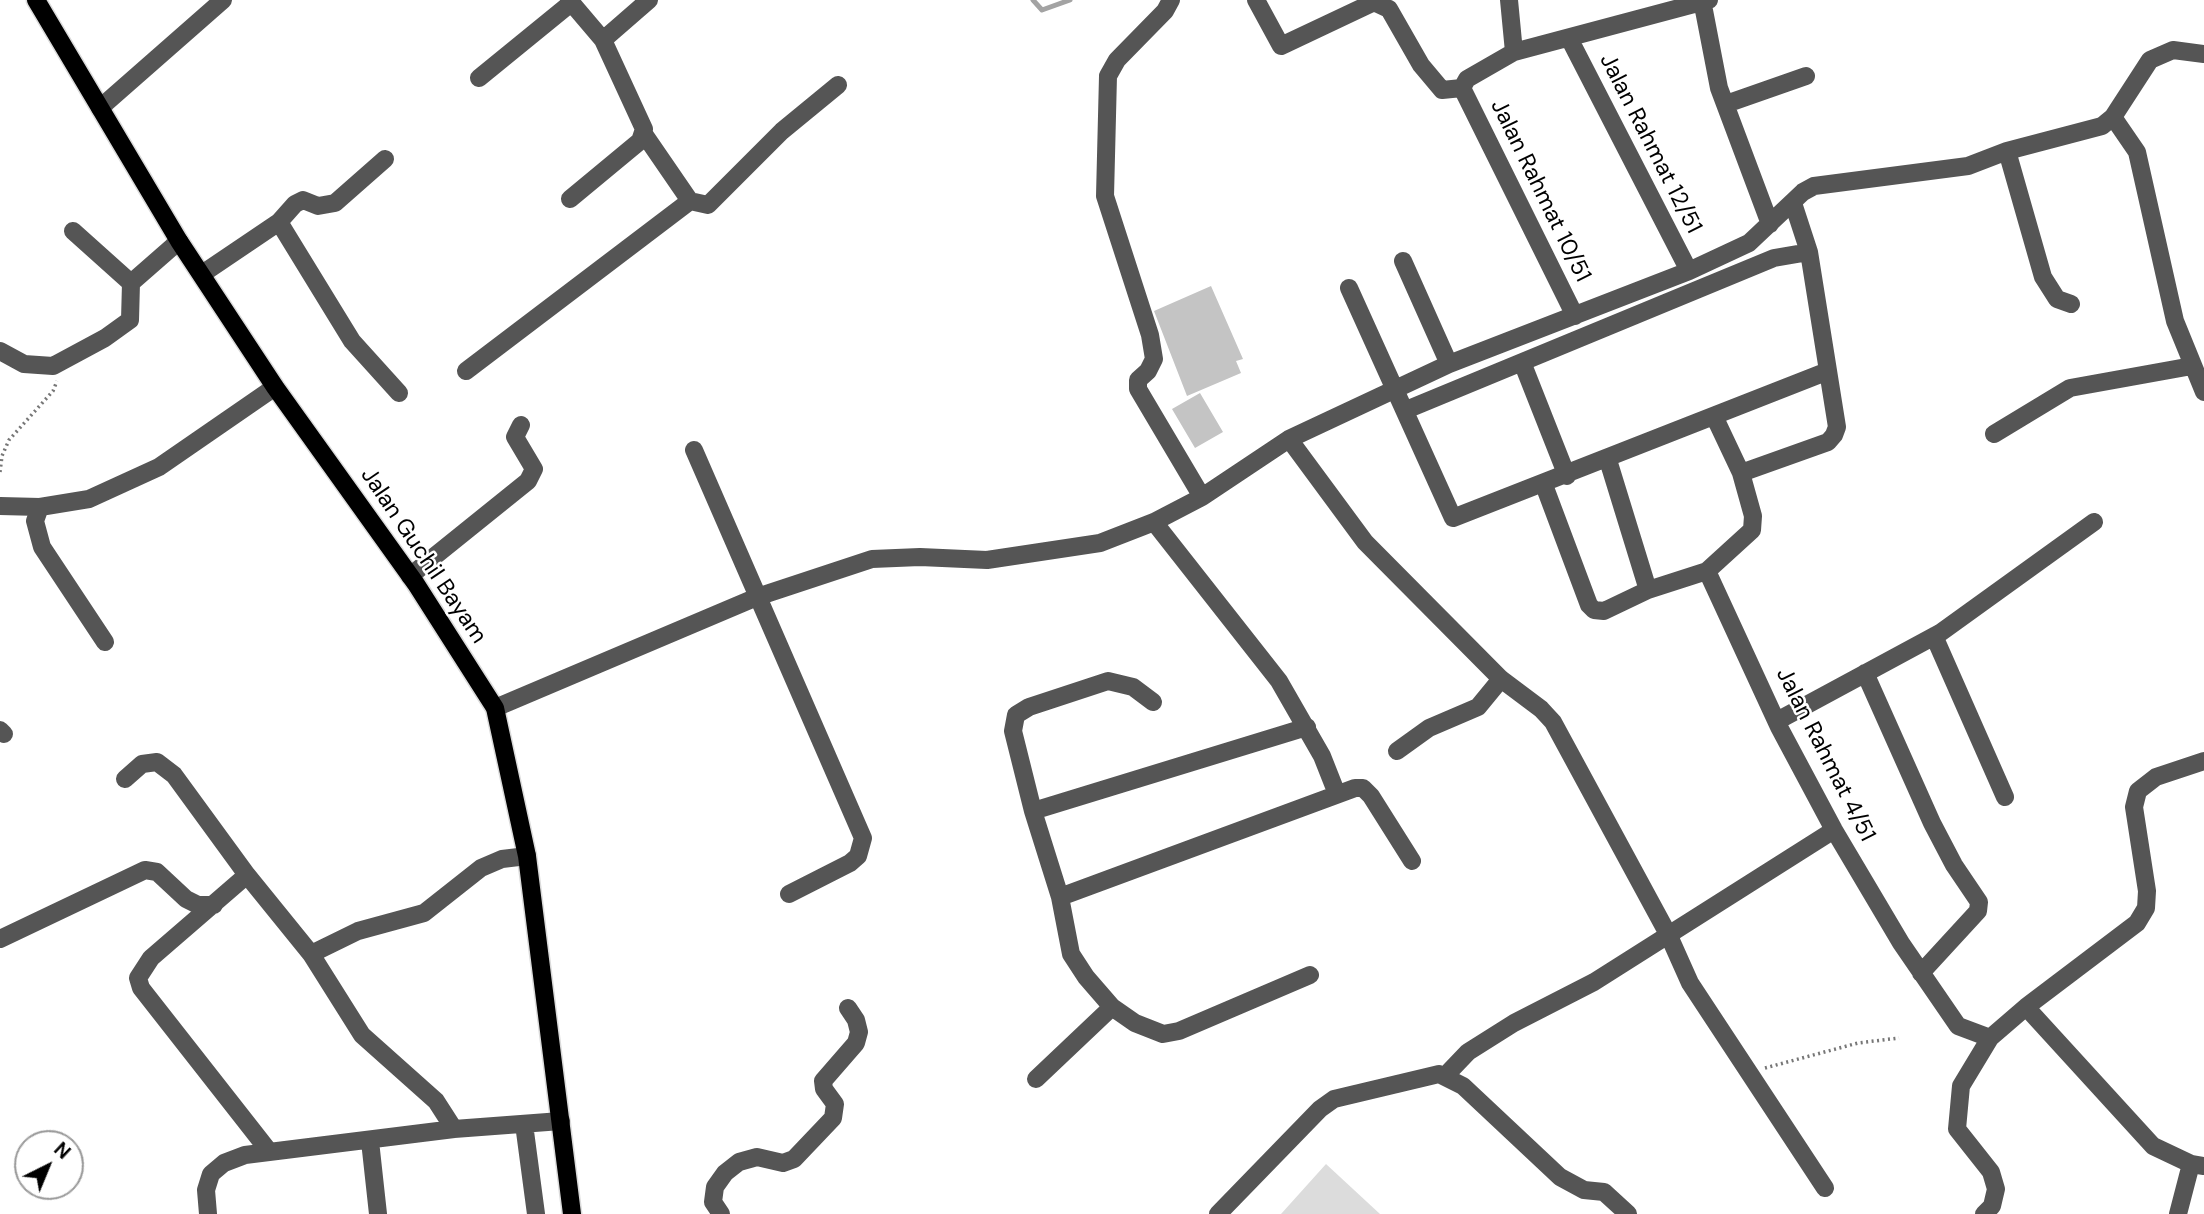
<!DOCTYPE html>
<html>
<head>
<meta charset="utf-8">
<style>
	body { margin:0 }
	#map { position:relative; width:2204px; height:1214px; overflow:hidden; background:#fff; font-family:"DM Sans",sans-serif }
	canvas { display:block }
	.north { position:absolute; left:14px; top:1130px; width:70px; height:70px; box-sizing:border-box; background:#fff; border:2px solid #999; border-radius:50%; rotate:43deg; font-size:19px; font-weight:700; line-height:28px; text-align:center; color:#000 }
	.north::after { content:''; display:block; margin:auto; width:24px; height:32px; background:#000; clip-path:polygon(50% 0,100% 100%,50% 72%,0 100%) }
</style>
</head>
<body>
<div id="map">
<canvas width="2204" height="1214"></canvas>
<div class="north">N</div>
</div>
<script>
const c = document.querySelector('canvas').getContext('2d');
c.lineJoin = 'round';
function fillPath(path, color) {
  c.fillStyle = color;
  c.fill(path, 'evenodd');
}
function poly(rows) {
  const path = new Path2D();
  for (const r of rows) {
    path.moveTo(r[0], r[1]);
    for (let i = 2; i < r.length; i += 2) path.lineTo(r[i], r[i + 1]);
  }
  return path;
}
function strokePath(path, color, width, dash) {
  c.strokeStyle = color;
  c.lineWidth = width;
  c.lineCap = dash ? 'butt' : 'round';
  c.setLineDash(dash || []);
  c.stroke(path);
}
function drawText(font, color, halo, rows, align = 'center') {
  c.font = font + ' "DM Sans",sans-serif';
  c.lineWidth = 5;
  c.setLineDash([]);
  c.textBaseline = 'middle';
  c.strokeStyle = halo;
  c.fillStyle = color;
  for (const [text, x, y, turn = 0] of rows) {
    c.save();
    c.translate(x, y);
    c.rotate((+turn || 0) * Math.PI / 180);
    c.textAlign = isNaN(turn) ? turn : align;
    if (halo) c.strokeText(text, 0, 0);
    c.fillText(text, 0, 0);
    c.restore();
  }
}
fillPath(poly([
	[1326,1164,1380,1214,1281,1214]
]), '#dcdcdc');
strokePath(poly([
	[1033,0,1042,10,1070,0]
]), '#a3a3a3', 5);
fillPath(poly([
	[1211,286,1243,359,1236,361,1241,373,1187,396,1154,311],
	[1200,393,1223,432,1195,448,1172,409]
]), '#c4c4c4');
const major = poly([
	[36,0,179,241,275,387,416,584,495,708,527,856,572,1214]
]);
strokePath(major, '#dbdbdb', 21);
strokePath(poly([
	[0,472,2,456,9,440,53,391,57,381],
	[1765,1068,1858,1043,1899,1038]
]), '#777', 3.5, [2, 3.5]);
strokePath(poly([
	[569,0,603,40,644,129,640,141,570,199],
	[1171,0,1165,11,1117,60,1108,76,1105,196,1150,335,1154,359,1148,371,1138,380,1138,389,1202,497],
	[1256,0,1281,46,1374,2,1389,9,1421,65,1442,90,1462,88],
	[1509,0,1514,52],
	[1702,0,1719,88,1770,224],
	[1569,38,1689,271],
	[603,40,649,0],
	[479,78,571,3],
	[1462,88,1467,79,1514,52,1709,0],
	[1462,88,1575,316],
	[1726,104,1806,76],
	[100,108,223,0],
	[2113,117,2137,152,2175,321,2204,392],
	[644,134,690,201,708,205,782,131,838,85],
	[2007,151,2043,277,2057,299,2071,304],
	[279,222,352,341,399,393],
	[73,231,131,283],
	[1403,261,1449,364],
	[202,274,279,222,295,204,303,200,318,206,335,203,385,159],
	[1349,288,1453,518,1828,371],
	[0,351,24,364,53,366,105,338,130,320,131,283,179,241],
	[1522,362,1567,476],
	[466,371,690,201],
	[1406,410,1774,258,1809,252],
	[1715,418,1741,473,1828,442,1834,435,1837,427,1809,252,1793,203],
	[1994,434,2070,388,2192,366],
	[1289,439,1365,542,1501,679,1541,709,1553,722,1669,936,1690,983,1825,1188],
	[694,450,863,838,858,856,850,863,789,894],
	[1608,460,1648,590],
	[1741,473,1753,516,1752,530,1707,571,1779,727,1834,830,1901,943,1958,1026,1990,1038],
	[1544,485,1589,605,1594,610,1604,611,1648,590,1707,571],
	[0,506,40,507,35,521,42,547,105,642],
	[40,507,89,499,159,467,275,387],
	[1154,522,1279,681,1322,756,1337,794],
	[410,576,528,481,534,469,515,437,521,425],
	[1934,636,2005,797],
	[1865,673,1932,823,1954,865,1979,902,1978,911,1921,973],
	[1153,702,1133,687,1108,681,1029,707,1016,715,1013,731,1033,811,1060,897,1355,788,1363,788,1371,796,1412,861],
	[495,708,757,597,872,559,920,557,987,560,1100,543,1154,522,1202,497,1289,439,1449,364,1689,271,1749,243,1803,192,1814,186,1968,166,2007,151,2102,126,2113,117,2150,60,2173,50,2204,54],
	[1777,721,1940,633,2094,522],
	[0,730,4,734],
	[1397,751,1429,728,1478,707,1501,679],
	[125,779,142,764,157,762,174,775,247,875,311,954,362,1035,436,1101,454,1129],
	[1033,811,1307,727],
	[247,875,151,958,138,978,141,988,268,1150],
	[1060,897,1071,954,1086,977,1112,1007,1135,1023,1163,1034,1179,1031,1310,975],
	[0,939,145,870,157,872,186,899,198,905,214,905],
	[311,954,358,931,424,913,481,868,502,859,527,856],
	[2026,1007,2137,923,2146,908,2147,891,2134,807,2138,791,2156,777,2204,761],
	[1446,1075,1468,1052,1514,1023,1594,982,1834,830],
	[1036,1079,1112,1007],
	[524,1124,536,1214],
	[370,1141,378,1214],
	[208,1214,206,1190,211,1174,224,1163,245,1155,454,1129,561,1121],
	[721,1214,713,1202,715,1187,725,1173,739,1162,757,1157,783,1163,794,1159,833,1118,835,1104,824,1089,823,1081,856,1043,859,1032,856,1020,848,1008],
	[1218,1214,1320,1109,1334,1099,1439,1074,1463,1086,1560,1177,1584,1190,1604,1192,1628,1214],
	[1984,1214,1992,1206,1996,1189,1991,1172,1957,1129,1961,1086,1990,1038,2026,1007,2153,1146,2191,1164,2204,1166],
	[2178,1214,2191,1164]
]), '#555', 18);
strokePath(major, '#000', 18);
drawText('23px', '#000', '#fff', [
	["Jalan Rahmat 12/51",1650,144,63],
	["Jalan Rahmat 10/51",1540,191,64],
	["Jalan Guchil Bayam",423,556,56],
	["Jalan Rahmat 4/51",1825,755,63]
]);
</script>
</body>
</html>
